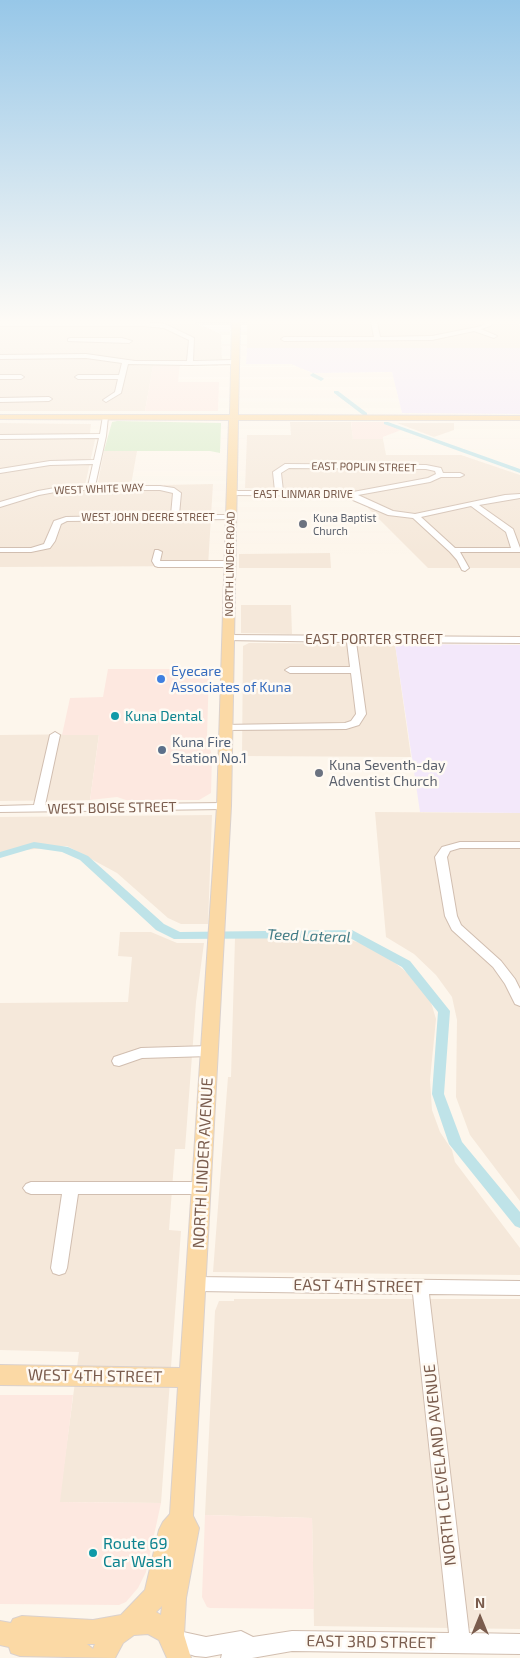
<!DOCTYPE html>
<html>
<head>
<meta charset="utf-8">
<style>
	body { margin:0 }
	#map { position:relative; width:520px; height:1658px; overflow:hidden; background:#fdf6ec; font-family:"Exo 2",sans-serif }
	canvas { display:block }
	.north { position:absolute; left:455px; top:1593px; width:50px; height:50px; -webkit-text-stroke:4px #fffaf3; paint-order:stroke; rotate:0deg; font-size:14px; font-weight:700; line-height:20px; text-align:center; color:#7a5c4d }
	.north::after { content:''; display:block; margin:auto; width:18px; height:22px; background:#7a5c4d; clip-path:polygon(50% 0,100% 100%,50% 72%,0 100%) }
</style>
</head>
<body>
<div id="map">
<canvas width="520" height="1658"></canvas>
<div class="north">N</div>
</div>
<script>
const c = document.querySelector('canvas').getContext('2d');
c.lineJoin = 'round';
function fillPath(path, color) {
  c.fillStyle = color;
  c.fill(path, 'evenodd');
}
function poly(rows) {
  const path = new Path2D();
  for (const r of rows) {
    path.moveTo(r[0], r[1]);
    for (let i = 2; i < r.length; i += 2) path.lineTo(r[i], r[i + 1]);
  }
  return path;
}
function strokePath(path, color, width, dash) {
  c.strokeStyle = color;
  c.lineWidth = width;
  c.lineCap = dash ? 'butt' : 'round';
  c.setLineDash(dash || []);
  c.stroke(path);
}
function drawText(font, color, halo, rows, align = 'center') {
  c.font = font + ' "Exo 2",sans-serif';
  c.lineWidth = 5;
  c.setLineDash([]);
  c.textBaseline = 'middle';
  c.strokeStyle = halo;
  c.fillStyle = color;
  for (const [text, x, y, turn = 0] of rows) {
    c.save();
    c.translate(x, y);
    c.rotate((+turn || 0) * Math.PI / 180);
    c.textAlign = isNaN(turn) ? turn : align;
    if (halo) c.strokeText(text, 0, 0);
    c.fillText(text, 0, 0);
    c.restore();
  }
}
fillPath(poly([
	[0,322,193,322,221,334,222,359,154,361,145,411,0,411],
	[247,322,518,322,520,326,520,348,247,348],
	[290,422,351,422,353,439,383,439,386,455,461,455,520,475,520,568,428,568,368,508,366,498,350,491,245,488,247,435,291,435],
	[0,423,91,424,90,433,95,440,84,490,163,490,164,485,213,484,208,566,0,567],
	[397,423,454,423,454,430,434,437],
	[104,451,137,451,131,485,103,485,98,482],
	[330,553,331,568,239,568,239,554],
	[241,605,291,605,292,634,241,633],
	[249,643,395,644,411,757,242,756,243,646],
	[99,734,90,800,0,801,0,735],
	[375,812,520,813,520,1201,470,1135,456,1097,457,1020,452,997,436,975,414,954,386,937],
	[212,815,208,924,181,924,168,918,117,873,67,846,14,851,0,854,0,817],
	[120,932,151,932,177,943,204,943,196,1002,185,1149,175,1149,169,1230,181,1231,161,1503,59,1502,79,1352,0,1350,0,1003,128,1002,132,957,118,956],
	[235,938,343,938,364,944,394,962,416,980,430,999,436,1019,430,1080,432,1110,440,1132,452,1150,455,1162,520,1248,520,1275,213,1272,228,1077,231,1077],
	[234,1299,520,1299,520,1629,314,1626,312,1518,205,1515,215,1311,219,1301,234,1301],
	[422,1374,444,1456,429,1448]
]), '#f5e8da');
fillPath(poly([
	[153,365,180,365,178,382,219,382,218,411,145,411],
	[351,422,384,422,401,430,383,437,383,439,353,439],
	[108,669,209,669,207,737,212,756,211,793,199,800,126,800,117,797,90,800,99,735,62,735,70,698,103,697],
	[0,1395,73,1395,60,1502,161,1503,146,1572,138,1588,126,1602,119,1605,0,1604],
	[205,1515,312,1518,314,1609,210,1608,207,1607,202,1597]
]), '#fde8e0');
fillPath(poly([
	[247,348,520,348,520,414,402,413,392,372,313,373,291,364,246,364],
	[395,644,520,645,520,813,420,812]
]), '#f3e8fa');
fillPath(poly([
	[117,421,221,423,220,453,210,451,104,451,112,422]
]), '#d8ecc9');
fillPath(poly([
	[313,373,323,378,324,379,321,381,311,376,310,375,313,373],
	[334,391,338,391,367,413,367,415,363,415,334,393,334,391],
	[384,422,388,422,520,469,520,473,384,424,384,422],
	[34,842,68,847,88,856,164,924,180,932,352,930,410,961,450,1011,444,1094,462,1142,520,1212,520,1228,515,1226,449,1144,432,1094,438,1012,402,967,350,938,174,939,156,930,80,860,62,852,34,848,0,858,0,852,34,842]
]), '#bfe3e8');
const minor = poly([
	[0,322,144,322,165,324,194,338,193,361,235,360,238,362,235,364,190,365,128,364,121,393,106,402,103,400,115,392,118,379,78,379,75,377,78,375,119,375,122,363,86,358,0,359,0,355,86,354,135,361,187,361,189,340,164,328,144,326,0,326,0,322],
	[371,322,377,322,380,337,432,336,482,326,487,322,493,322,490,326,481,329,497,336,494,338,474,331,432,340,284,341,281,339,284,337,374,337,371,322],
	[70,338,122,338,132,341,129,343,68,341,68,339,70,338],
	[0,375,21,375,24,377,21,379,0,379,0,375],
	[0,398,49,397,52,399,49,401,0,402,0,398],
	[103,416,108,417,106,436,95,486,160,486,174,488,181,493,179,515,231,515,235,517,234,519,67,521,61,524,55,541,50,548,31,552,0,552,0,548,31,548,44,544,54,521,66,517,171,515,173,493,160,490,66,490,39,495,0,507,0,502,38,491,66,486,88,486,93,464,50,465,0,473,0,469,50,461,94,460,99,438,0,439,0,435,100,434,103,416],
	[285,464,426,465,441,468,443,473,460,473,464,475,460,477,441,477,430,482,358,495,393,511,415,514,505,495,520,494,520,498,479,505,513,529,520,548,520,552,460,552,469,568,465,571,462,570,457,560,450,552,413,518,388,515,353,500,350,496,232,495,228,493,232,491,275,491,273,472,285,464],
	[289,468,426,469,435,471,436,474,428,478,353,492,283,491,281,473,289,468],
	[471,506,506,532,511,548,455,548,421,517,471,506],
	[155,550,158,550,162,552,160,561,230,561,234,564,230,567,158,567,155,566,152,561,155,550],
	[228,635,520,637,520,643,356,642,366,714,359,725,346,729,226,730,221,727,222,725,345,723,351,721,356,714,351,673,290,673,285,670,290,667,350,667,347,642,225,640,223,638,228,635],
	[55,732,60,735,45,805,224,803,230,806,224,809,0,812,0,806,34,805,50,735,55,732],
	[460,842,520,842,520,848,460,848,450,851,447,857,457,916,461,925,501,961,515,979,520,989,520,1006,515,1004,505,984,493,967,452,930,445,916,435,857,442,847,460,842],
	[210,1046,215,1047,217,1051,215,1055,210,1056,142,1058,119,1066,114,1065,112,1061,114,1057,141,1048,210,1046],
	[31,1182,202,1182,207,1184,210,1188,207,1192,202,1194,78,1194,67,1268,65,1273,59,1275,53,1273,51,1268,62,1194,31,1194,26,1192,23,1188,26,1184,31,1182],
	[196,1277,520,1281,520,1295,429,1294,469,1633,520,1634,520,1654,292,1651,252,1658,221,1658,222,1654,206,1657,195,1656,167,1647,164,1640,167,1633,174,1630,206,1637,241,1631,253,1637,292,1631,449,1633,413,1294,196,1291,190,1289,188,1284,190,1279,196,1277]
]);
const major = poly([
	[232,322,240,322,238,415,520,416,520,420,238,420,231,806,193,1516,199,1528,186,1598,184,1635,191,1658,167,1658,159,1640,148,1634,134,1635,123,1643,115,1658,20,1656,11,1653,9,1647,0,1645,0,1621,11,1623,13,1619,22,1616,93,1620,121,1615,145,1590,159,1530,163,1522,170,1514,178,1387,0,1385,0,1365,180,1368,217,806,229,420,0,419,0,415,230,415,232,322],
	[162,1606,161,1615,156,1612,162,1606],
	[87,1644,95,1644,93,1649,87,1644]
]);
strokePath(minor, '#d1beb0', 2);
strokePath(major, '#dad1cd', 2);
fillPath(minor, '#fff');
fillPath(major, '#fbd9a5');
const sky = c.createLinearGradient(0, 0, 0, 554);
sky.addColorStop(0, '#97c7e8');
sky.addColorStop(0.58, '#fefbf6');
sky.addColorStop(1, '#fefbf600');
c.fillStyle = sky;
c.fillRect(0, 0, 520, 554);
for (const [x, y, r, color] of [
	[303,524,5,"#6b7280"],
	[161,679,5,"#3f7fe0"],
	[115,716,5,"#0f9aa8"],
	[162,750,5,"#5c6f8a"],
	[319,773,5,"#6b7280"],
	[93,1553,5,"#0f9aa8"]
]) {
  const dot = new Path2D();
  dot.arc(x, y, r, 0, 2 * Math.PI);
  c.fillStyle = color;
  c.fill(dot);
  strokePath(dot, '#fffaf3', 2);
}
drawText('11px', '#7a5c4d', '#fffaf3', [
	["EAST POPLIN STREET",364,467,1],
	["WEST WHITE WAY",99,489,-2],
	["EAST LINMAR DRIVE",303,494],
	["WEST JOHN DEERE STREET",148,517],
	["NORTH LINDER ROAD",230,564,-89]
]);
drawText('11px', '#5b616d', '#fffaf3', [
	["Kuna Baptist",313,518],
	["Church",313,531]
], 'left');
drawText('14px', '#7a5c4d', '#fffaf3', [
	["EAST PORTER STREET",374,639],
	["WEST BOISE STREET",112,808,-1]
]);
drawText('14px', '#366cbe', '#fffaf3', [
	["Eyecare",171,671],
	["Associates of Kuna",171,687]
], 'left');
drawText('14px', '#0d838f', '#fffaf3', [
	["Kuna Dental",125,716]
], 'left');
drawText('14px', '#4e5e75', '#fffaf3', [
	["Kuna Fire",172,742],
	["Station No.1",172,758]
], 'left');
drawText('14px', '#5b616d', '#fffaf3', [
	["Kuna Seventh-day",329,765],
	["Adventist Church",329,781]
], 'left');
drawText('italic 15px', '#437c86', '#fffaf3', [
	["Teed Lateral",309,936,2]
]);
drawText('16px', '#7a5c4d', '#fffaf3', [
	["NORTH LINDER AVENUE",203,1163,-87],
	["EAST 4TH STREET",358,1286,1],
	["WEST 4TH STREET",95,1376,1],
	["NORTH CLEVELAND AVENUE",440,1465,-96],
	["EAST 3RD STREET",371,1642,1]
]);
drawText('16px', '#0d838f', '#fffaf3', [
	["Route 69",103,1544],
	["Car Wash",103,1562]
], 'left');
</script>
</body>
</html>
